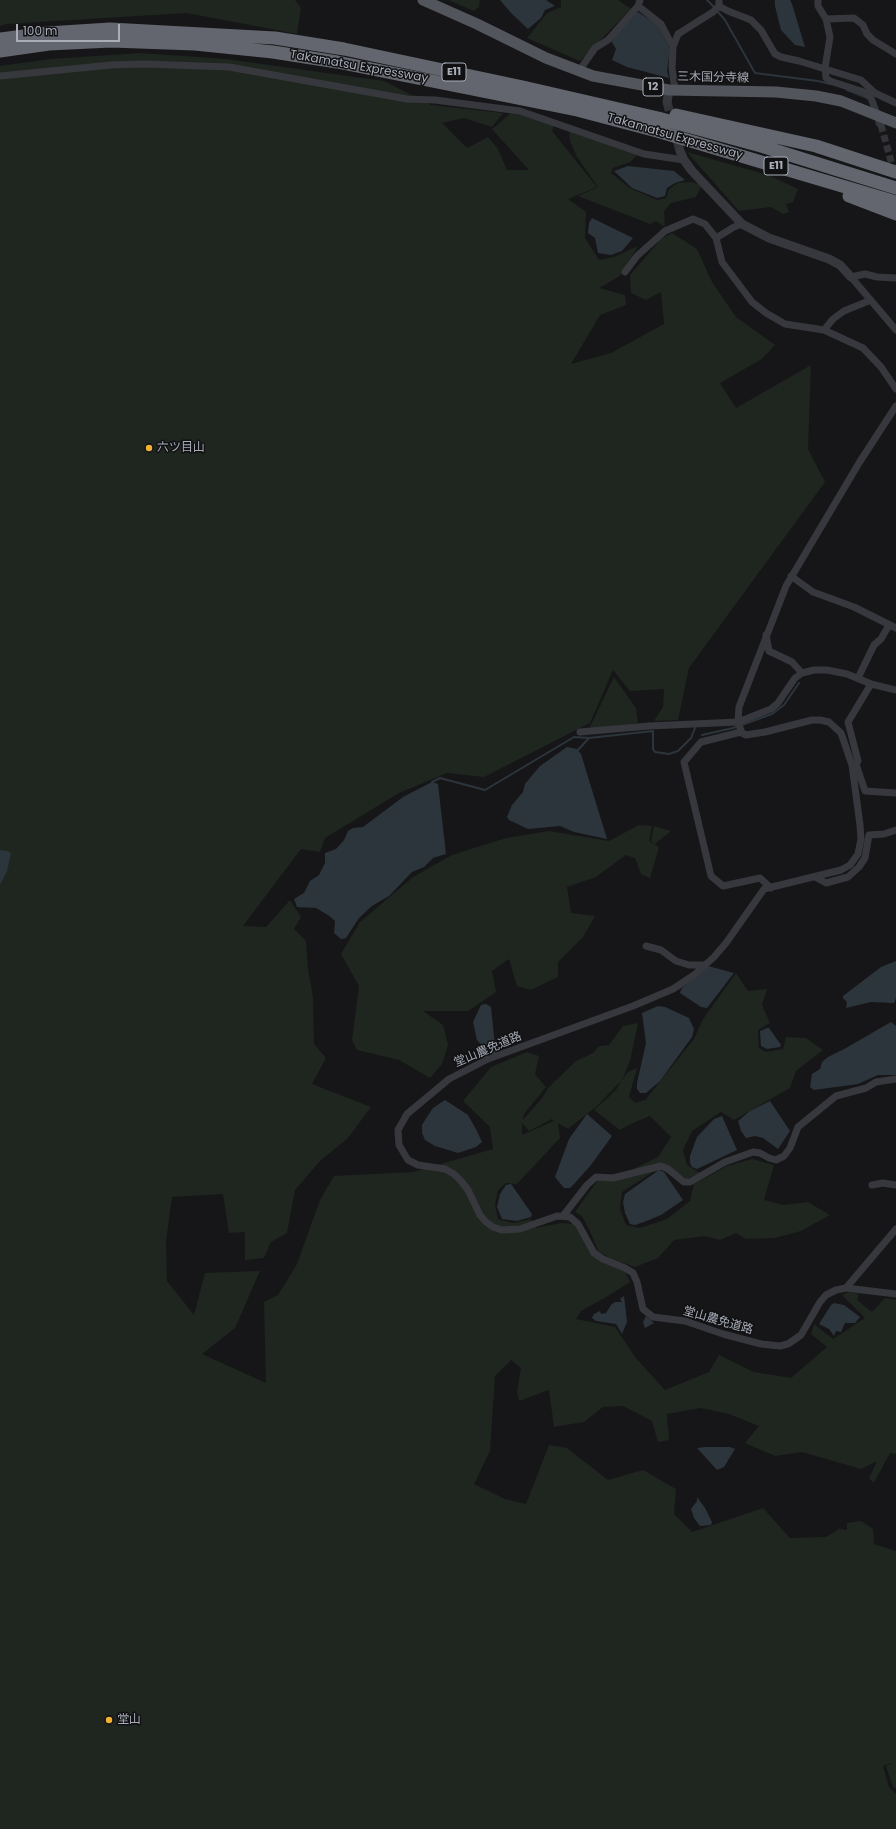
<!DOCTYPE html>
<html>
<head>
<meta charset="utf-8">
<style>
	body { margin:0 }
	#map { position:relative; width:896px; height:1829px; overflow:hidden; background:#161618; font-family:Poppins,sans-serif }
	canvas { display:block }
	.scale { position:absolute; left:16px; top:24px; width:104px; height:18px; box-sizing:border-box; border:2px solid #a8adb8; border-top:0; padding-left:5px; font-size:12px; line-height:14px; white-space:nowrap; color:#a8adb8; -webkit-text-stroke:3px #111113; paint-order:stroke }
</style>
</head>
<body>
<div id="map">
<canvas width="896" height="1829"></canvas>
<div class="scale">100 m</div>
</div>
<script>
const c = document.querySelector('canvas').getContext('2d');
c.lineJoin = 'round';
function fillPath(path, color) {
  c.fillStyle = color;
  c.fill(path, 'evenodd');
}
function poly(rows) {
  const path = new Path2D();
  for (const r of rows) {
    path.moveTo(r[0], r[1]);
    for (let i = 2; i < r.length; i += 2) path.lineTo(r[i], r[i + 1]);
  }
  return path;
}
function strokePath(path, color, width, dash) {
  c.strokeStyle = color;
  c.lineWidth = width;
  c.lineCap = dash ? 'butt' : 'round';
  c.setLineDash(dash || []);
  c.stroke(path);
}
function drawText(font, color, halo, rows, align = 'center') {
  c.font = font + ' Poppins,"Noto Sans JP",sans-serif';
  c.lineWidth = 3;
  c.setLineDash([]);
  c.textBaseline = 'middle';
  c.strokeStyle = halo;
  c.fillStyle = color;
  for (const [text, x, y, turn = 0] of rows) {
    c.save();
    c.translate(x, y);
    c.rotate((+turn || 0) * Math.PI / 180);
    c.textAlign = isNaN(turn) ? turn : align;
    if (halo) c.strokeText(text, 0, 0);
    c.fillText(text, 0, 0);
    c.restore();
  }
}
fillPath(poly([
	[0,0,295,0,301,8,297,34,187,13,7,24,0,26],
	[448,0,480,0,479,7,474,11],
	[561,0,618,0,631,9,580,61,527,38,547,13,561,7],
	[141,53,226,59,384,81,431,105,503,113,492,127,464,118,442,123,467,148,488,137,498,149,507,170,529,170,492,129,511,113,532,116,554,125,552,131,597,187,568,199,586,212,585,238,599,260,614,257,638,246,620,276,599,288,625,295,626,305,600,315,571,364,611,353,664,324,661,292,646,300,631,293,630,275,661,239,672,233,697,249,712,282,736,317,775,345,762,359,720,383,736,408,811,365,808,449,825,482,689,668,678,720,654,721,663,707,664,689,630,691,613,670,590,723,484,777,447,773,399,793,325,838,320,852,301,849,243,926,266,927,290,900,301,917,294,929,306,941,308,969,313,997,314,1044,326,1058,312,1084,371,1107,348,1138,319,1162,295,1190,287,1233,271,1242,264,1258,245,1260,245,1232,229,1233,223,1194,172,1197,166,1242,167,1281,194,1315,205,1273,260,1271,235,1328,202,1354,266,1383,264,1302,278,1295,297,1264,320,1200,334,1176,413,1172,493,1149,490,1127,463,1101,491,1067,527,1052,539,1056,535,1074,546,1087,524,1114,523,1120,543,1097,548,1088,576,1061,593,1053,599,1046,609,1045,623,1026,638,1023,630,1061,622,1080,628,1072,637,1068,629,1097,635,1103,645,1100,694,1039,703,1019,736,973,748,991,767,989,762,1005,770,1023,758,1030,759,1048,766,1052,783,1049,786,1037,806,1038,823,1050,796,1071,790,1088,734,1120,721,1112,692,1131,683,1150,687,1165,700,1173,687,1179,665,1165,629,1171,658,1157,671,1137,650,1116,635,1122,620,1130,594,1110,616,1090,621,1081,597,1106,568,1129,558,1123,560,1138,517,1184,506,1183,498,1190,495,1205,498,1219,513,1223,531,1219,536,1228,561,1223,574,1224,592,1256,624,1270,630,1282,608,1296,581,1311,576,1319,615,1327,635,1357,665,1390,709,1372,719,1355,754,1372,791,1378,827,1347,811,1334,814,1324,833,1339,865,1318,842,1295,849,1292,859,1294,857,1300,872,1312,885,1298,896,1300,896,1454,890,1453,874,1483,869,1478,877,1461,861,1469,802,1452,775,1456,745,1443,759,1426,729,1414,701,1408,667,1414,669,1440,658,1442,652,1421,623,1406,603,1407,584,1422,554,1427,549,1390,519,1401,517,1391,521,1368,511,1360,495,1376,490,1451,474,1484,505,1499,526,1504,549,1445,567,1448,608,1480,643,1470,676,1489,674,1514,692,1532,763,1508,790,1538,826,1537,839,1529,847,1530,847,1523,861,1521,873,1529,874,1544,896,1551,896,1789,893,1787,886,1766,895,1762,883,1766,889,1787,896,1794,896,1829,0,1829,0,66,51,59],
	[552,1119,554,1121,522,1135,522,1123,529,1131],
	[569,131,637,155,630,162,613,168,611,173,630,188,657,200,666,198,669,189,678,183,691,182,702,185,696,197,671,203,664,211,665,227,656,221,650,224,578,196,598,187,577,157,570,141],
	[687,152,768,175,798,189,793,202,786,204,789,212,783,214,771,207,739,211],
	[614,677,636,708,638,723,589,729],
	[639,825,652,826,649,841,659,847,650,878,641,874,635,858,626,855,596,877,567,887,571,913,595,916,583,937,558,962,558,977,531,990,517,986,509,959,492,971,496,992,468,1011,423,1011,443,1025,448,1045,442,1064,430,1078,399,1060,357,1050,352,1040,359,986,341,954,360,922,413,877,452,855,506,838,549,831,609,841],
	[654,826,671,831,655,844,651,841],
	[752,1159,774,1165,764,1200,783,1205,808,1202,830,1215,801,1231,775,1238,746,1239,736,1233,720,1240,705,1236,674,1240,658,1258,635,1267,612,1259,598,1251,590,1231,582,1216,575,1212,598,1180,656,1170,622,1192,620,1209,626,1225,640,1228,667,1219,690,1201,694,1184,727,1166]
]), '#1e261f');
fillPath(poly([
	[500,0,546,0,555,6,545,10,541,18,528,29,511,13],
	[775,0,790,0,792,4,805,47,795,45,781,30,775,6],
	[638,12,658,25,670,49,667,71,669,78,627,67,612,60,616,49,610,39,632,15],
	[628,166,674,171,685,180,675,183,667,188,665,196,657,198,632,188,614,171],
	[592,218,633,238,622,251,611,255,598,253,595,238,588,233,589,223],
	[567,747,577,749,581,754,607,839,574,832,560,826,528,829,509,820,507,817,512,805,523,792,525,784,540,766],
	[432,782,438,784,446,854,433,858,424,867,412,872,389,896,372,906,359,918,346,938,341,939,334,933,335,921,328,915,316,908,297,907,294,899,304,893,310,881,319,875,325,863,325,853,336,849,344,840,348,831,353,828,363,827,403,797],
	[0,850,8,851,11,854,7,871,0,885],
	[896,961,896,998,894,1003,871,1002,846,1008,847,1002,843,998,843,996,881,967],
	[708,966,734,973,707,1008,701,1007,680,993,682,988],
	[486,1004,491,1007,496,1055,487,1057,485,1056,484,1048,477,1040,473,1022,481,1005],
	[658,1006,665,1007,689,1018,694,1029,692,1037,660,1081,646,1093,640,1093,637,1089,637,1083,646,1043,642,1013],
	[891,1022,896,1026,896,1075,878,1075,858,1084,814,1090,810,1087,812,1074,820,1069,822,1062,828,1057,846,1048],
	[767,1028,769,1028,781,1045,780,1047,767,1049,761,1046,760,1031],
	[445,1100,468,1115,477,1131,482,1142,476,1147,458,1153,435,1146,425,1140,422,1133,422,1125,427,1117,433,1108],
	[770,1101,790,1131,778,1149,763,1138,755,1136,746,1138,741,1131,738,1121,750,1111],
	[587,1114,612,1136,591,1165,574,1184,570,1188,564,1188,555,1177,569,1139],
	[722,1116,737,1150,697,1169,692,1167,690,1163,690,1156,697,1137,714,1119],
	[659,1170,664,1172,683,1200,661,1215,644,1222,635,1225,630,1224,625,1213,623,1202,625,1194],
	[511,1184,532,1214,531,1217,517,1221,502,1219,497,1207,500,1194,506,1185],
	[624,1296,627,1322,622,1334,616,1324,596,1321,592,1318,594,1314,600,1311,601,1314,606,1313,611,1305,615,1302,622,1302,620,1299],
	[834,1303,844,1305,860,1317,855,1323,845,1323,841,1332,836,1331,834,1336,829,1329,819,1324,831,1305],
	[646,1316,654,1323,645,1328,643,1322],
	[705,1447,730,1447,735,1449,724,1467,717,1470,697,1448],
	[697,1497,705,1508,712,1522,711,1525,700,1526,694,1518,691,1509,697,1501]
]), '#2c353c');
strokePath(poly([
	[707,0,714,7],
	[718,12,725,20,755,73,818,81,830,84],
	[847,90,865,97],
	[876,122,877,125],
	[702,735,733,728,772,714,784,705,799,683],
	[578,750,589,738],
	[432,782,440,778,485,790,574,737,589,738,653,731,653,749,655,752,669,754,678,751,691,738,695,728]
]), '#2c353c', 2);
strokePath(poly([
	[881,125,894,172]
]), '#333438', 7, [7, 3.5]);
strokePath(poly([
	[667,102,680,151]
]), '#333438', 9, [9, 4.5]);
strokePath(poly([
	[640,0,638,6,661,24,673,47],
	[719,0,719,6,728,11,751,20,761,30,775,54,781,57,799,61,861,80,875,93,896,103],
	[818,0,818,6,826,19,830,37,825,68,826,78,830,81,864,92,871,98,881,125],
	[826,19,854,18,863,25,867,34,873,40,896,54],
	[579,71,595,48,608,40,638,6],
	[0,76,111,65,145,64,229,67,407,99,435,100,520,111,644,154,684,160],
	[675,90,672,68,673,47,678,34,713,12,719,6],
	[716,238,734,227,742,224],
	[625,272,637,256,665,231,693,219,705,224,716,238,722,262,752,302,766,313,785,324,824,330,863,348,881,367,896,389],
	[851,277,896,330],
	[851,277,865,274,877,277,896,278],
	[824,330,833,319,844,311,871,300],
	[896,406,859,463,786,586,739,707,738,722,771,709,778,703,795,678,802,673,814,670,827,670,847,674,871,684,896,690],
	[791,576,813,592,854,607,896,628],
	[766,635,769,651,792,662,802,673],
	[858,678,874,645,881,639,889,625],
	[580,732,649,726,738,722,742,733,746,735,765,732,812,720,820,720,829,722,841,733,852,765,860,825,861,839,858,854,850,865,841,870,764,889,726,943,714,957,694,975,673,989,633,1006,488,1059,449,1079,407,1114,398,1130,399,1145,408,1160,418,1165,445,1169,454,1174,461,1181,468,1190,480,1215,486,1222,493,1227,502,1230,520,1229,557,1216,570,1217,578,1224,594,1253,603,1259,625,1268,633,1273,637,1282,643,1309,653,1317,685,1321,723,1334,761,1344,780,1346,788,1344,801,1335,820,1302,826,1295,836,1290,846,1288,896,1294],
	[741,732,701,742,684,762,711,876,723,886,760,878,771,888],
	[856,764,865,791,896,793],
	[852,765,856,764,858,761,848,722,871,684],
	[815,877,826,883,848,877,859,867,865,858,869,835,884,834,896,830],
	[646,946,661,950,676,961,689,965,704,965],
	[872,1185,883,1183,896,1185],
	[563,1216,587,1185,596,1177,613,1178,661,1166,668,1169,684,1182,690,1182,725,1162,753,1152,760,1153,769,1158,776,1160,784,1156,790,1148,798,1127,836,1096,866,1088,876,1082,896,1079],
	[846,1288,896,1229]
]), '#37383d', 7);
strokePath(poly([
	[667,102,669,90],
	[680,151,684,160,692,171,742,224,769,238,829,259,840,265,851,277]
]), '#37383d', 9);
strokePath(poly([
	[423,0,477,24,546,58,593,76,669,90,776,92,816,96,841,101,896,123]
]), '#53555c', 11);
strokePath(poly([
	[0,39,47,33,110,29,275,38,344,49,523,87,658,118,761,146,896,188],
	[0,51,49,44,111,41,195,44,273,52,337,62,577,110,657,131,896,202],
	[676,115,816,146,896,172],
	[849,196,896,214]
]), '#63666e', 13);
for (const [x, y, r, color] of [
	[149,448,4,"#f2b134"],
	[109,1720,4,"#f2b134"]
]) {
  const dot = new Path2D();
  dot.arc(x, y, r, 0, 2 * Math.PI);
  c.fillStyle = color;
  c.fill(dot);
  strokePath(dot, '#111113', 1.5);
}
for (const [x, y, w] of [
	[454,72,24],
	[653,87,20],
	[776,166,24]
]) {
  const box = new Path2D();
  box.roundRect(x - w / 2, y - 9, w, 18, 3);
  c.fillStyle = '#111113';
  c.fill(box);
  strokePath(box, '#a8adb8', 1);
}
drawText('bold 11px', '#a8adb8', null, [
	["E11",454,72],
	["12",653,87],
	["E11",776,166]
]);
drawText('12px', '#a8adb8', '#111113', [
	["Takamatsu Expressway",359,67,10],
	["三木国分寺線",713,78,1],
	["Takamatsu Expressway",675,137,16],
	["堂山農免道路",488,1050,-23],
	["堂山農免道路",718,1321,16]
]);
drawText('12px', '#a8adb8', '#111113', [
	["六ツ目山",157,448],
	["堂山",117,1720]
], 'left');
</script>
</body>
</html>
